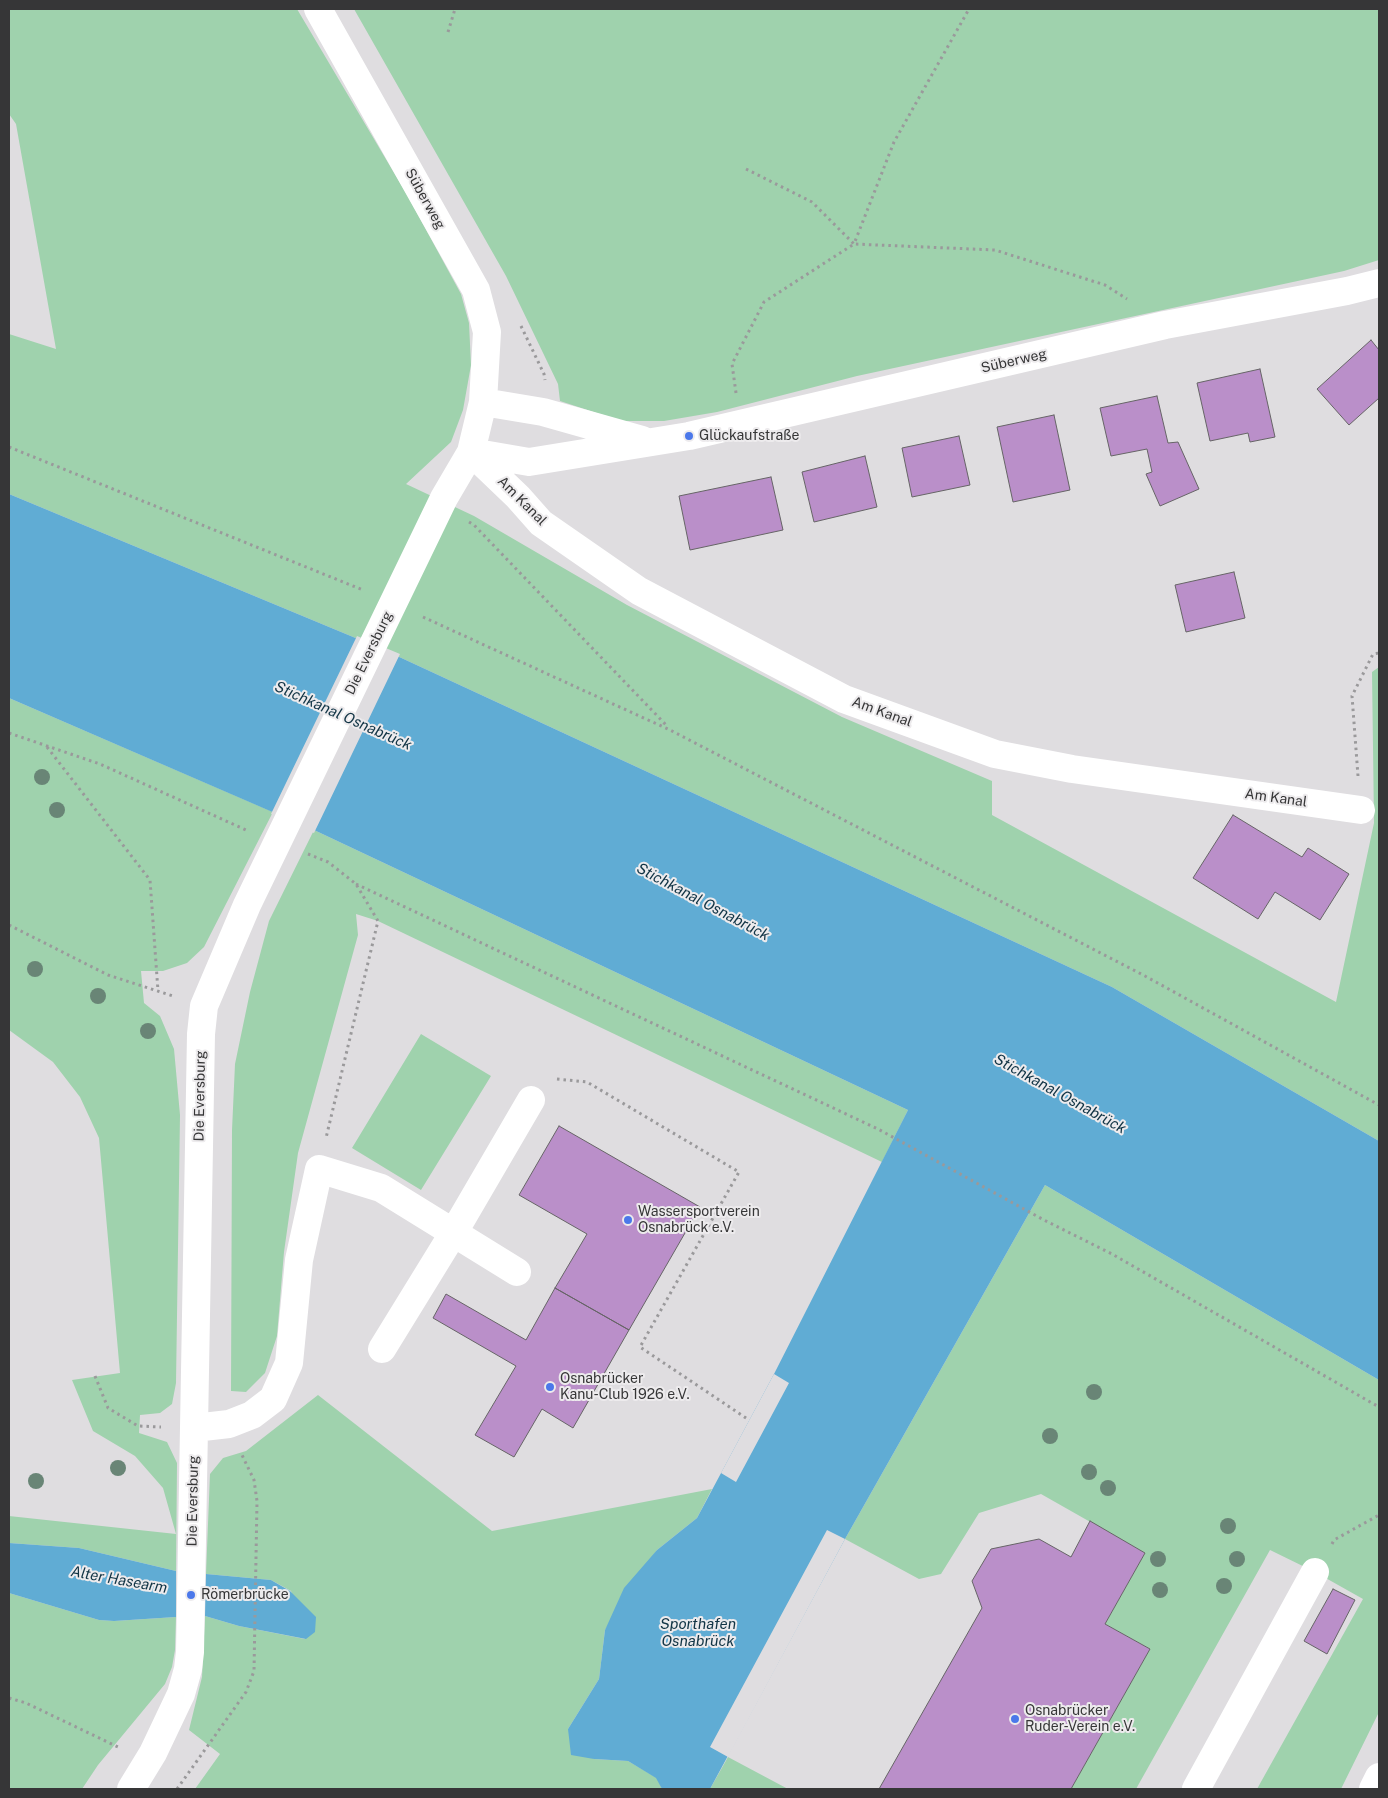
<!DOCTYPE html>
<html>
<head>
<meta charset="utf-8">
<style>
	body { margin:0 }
	#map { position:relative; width:1388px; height:1798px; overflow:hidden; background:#dfdde0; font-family:"Public Sans",sans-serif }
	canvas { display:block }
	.frame { position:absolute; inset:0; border:10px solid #363637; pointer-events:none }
</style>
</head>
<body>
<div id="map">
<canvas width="1388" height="1798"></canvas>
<div class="frame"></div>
</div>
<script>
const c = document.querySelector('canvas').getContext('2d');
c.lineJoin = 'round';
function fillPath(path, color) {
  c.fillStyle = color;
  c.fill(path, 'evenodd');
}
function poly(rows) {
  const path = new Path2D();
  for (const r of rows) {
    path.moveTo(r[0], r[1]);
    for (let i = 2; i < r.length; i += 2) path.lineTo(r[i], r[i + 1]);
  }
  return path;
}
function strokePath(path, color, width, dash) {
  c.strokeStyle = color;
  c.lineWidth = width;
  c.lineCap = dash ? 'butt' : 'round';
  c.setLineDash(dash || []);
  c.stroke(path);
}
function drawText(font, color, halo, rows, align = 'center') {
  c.font = font + ' "Public Sans",sans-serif';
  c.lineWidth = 4;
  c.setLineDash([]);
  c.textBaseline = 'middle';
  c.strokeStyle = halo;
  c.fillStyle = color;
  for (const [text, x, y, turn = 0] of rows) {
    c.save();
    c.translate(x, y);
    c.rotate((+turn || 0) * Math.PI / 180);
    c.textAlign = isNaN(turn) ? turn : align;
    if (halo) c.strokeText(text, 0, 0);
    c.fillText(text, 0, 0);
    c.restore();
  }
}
fillPath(poly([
	[9,9,297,9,406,193,461,294,469,323,471,365,463,410,451,442,406,484,474,516,627,605,842,717,992,781,992,815,1336,1002,1374,823,1372,672,1379,667,1379,1141,1112,987,382,649,9,494,9,334,56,349,16,124,9,114],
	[354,9,1379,9,1379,260,1344,271,857,376,717,412,664,421,621,421,560,401,558,384,506,276],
	[9,698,273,812,204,947,187,963,163,971,141,971,144,1003,160,1016,174,1049,180,1115,176,1383,172,1404,160,1413,140,1415,139,1433,167,1442,177,1463,176,1571,79,1548,9,1543,9,1516,176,1534,163,1488,135,1456,93,1431,72,1380,120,1373,99,1138,80,1097,53,1062,9,1030],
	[314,830,908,1110,882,1162,378,921,356,914,358,935,298,1153,284,1252,277,1336,265,1373,246,1392,231,1391,232,1130,235,1064,250,992,269,921],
	[421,1034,491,1076,421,1190,352,1148],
	[1045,1185,1379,1380,1379,1712,1341,1789,1257,1789,1363,1599,1315,1572,1270,1550,1136,1789,1071,1789,1150,1649,1105,1624,1145,1553,1041,1494,979,1513,941,1574,919,1579,845,1539],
	[318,1395,492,1531,712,1489,697,1518,657,1550,605,1630,599,1679,568,1729,594,1759,628,1761,657,1778,662,1789,195,1789,220,1754,189,1730,202,1677,205,1616,239,1626,305,1639,291,1591,271,1580,206,1574,210,1474,223,1458,246,1451],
	[9,1593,99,1620,114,1621,176,1617,175,1650,172,1667,165,1684,98,1765,82,1789,9,1789],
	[728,1757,788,1789,710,1789]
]), '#9fd2ad');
fillPath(poly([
	[9,494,382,649,1112,987,1379,1141,1379,1380,1045,1185,845,1539,710,1789,662,1789,656,1778,628,1761,594,1759,571,1755,568,1729,599,1679,605,1630,624,1588,657,1550,697,1518,774,1374,908,1110,314,830,9,698],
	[9,1543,79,1548,176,1571,176,1617,114,1621,99,1620,9,1593],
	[206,1574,271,1580,290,1591,316,1617,315,1632,306,1639,239,1626,205,1616]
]), '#60acd4');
fillPath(poly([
	[357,636,400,654,314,833,271,814],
	[774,1374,789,1383,736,1482,721,1473],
	[827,1530,845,1539,728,1757,710,1747]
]), '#dfdde0');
const building = poly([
	[1371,340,1379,350,1379,398,1349,425,1317,389,1371,340],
	[1260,369,1275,437,1250,442,1248,433,1210,441,1197,383,1260,369],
	[1157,396,1168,443,1178,442,1199,489,1160,506,1146,474,1152,472,1147,449,1111,456,1100,408,1157,396],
	[1054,415,1070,490,1013,502,997,427,1054,415],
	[959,436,970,485,912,497,902,448,959,436],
	[865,456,877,507,814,522,802,472,865,456],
	[771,477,783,530,690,550,679,496,771,477],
	[1234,572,1245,618,1186,632,1175,585,1234,572],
	[1233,815,1302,857,1308,848,1349,874,1320,920,1275,892,1258,919,1193,878,1233,815],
	[559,1126,700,1207,629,1330,555,1288,587,1234,519,1195,559,1126],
	[555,1288,629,1330,573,1428,542,1409,514,1457,475,1435,516,1366,433,1318,446,1294,526,1340,555,1288],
	[1090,1521,1145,1553,1105,1624,1150,1649,1071,1789,879,1789,982,1608,972,1581,991,1549,1039,1539,1071,1557,1090,1521],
	[1333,1589,1355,1600,1327,1654,1304,1641,1333,1589]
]);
fillPath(building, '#ba8fc9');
strokePath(building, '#666466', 1);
strokePath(poly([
	[448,32,455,9],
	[746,169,812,202,854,244,894,142,969,9],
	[521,326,544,374,545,380],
	[736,393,732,364,764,302,854,244,995,250,1105,285,1127,299],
	[9,447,363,590],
	[469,522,474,525,668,727],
	[423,617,670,730,1145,976,1379,1105],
	[9,733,100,764,246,830],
	[47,747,150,880,158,991],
	[1358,776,1352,696,1373,654,1379,653],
	[308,854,328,862,356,884,378,921,326,1138],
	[356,884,878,1129,1044,1220,1112,1254,1379,1407],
	[9,925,108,975,173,996],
	[557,1079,587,1082,739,1172,640,1347,749,1420],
	[95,1376,108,1408,138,1426,161,1427],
	[1332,1544,1334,1540,1379,1515],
	[9,1698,26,1703,118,1747],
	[177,1789,246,1692,254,1671,257,1501,254,1480,241,1453]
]), '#9a999b', 3, [2.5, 4]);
strokePath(poly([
	[483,402,543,412,642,440],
	[471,452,518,497,541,523,639,591,844,699,995,754,1072,769,1361,810],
	[471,452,529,462,689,436,1165,325,1347,291,1379,283],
	[382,1349,454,1232,531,1100],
	[194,1428,229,1424,252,1415,273,1399,289,1363,299,1260,319,1169,381,1188,517,1272],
	[131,1789,153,1753,181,1694,188,1669,190,1652,201,1034,204,1006,247,905,430,527,444,498,471,452,483,402,487,332,476,290,318,9],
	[1196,1789,1315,1572],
	[1373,1789,1379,1777]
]), '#fff', 28);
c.fillStyle = '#698576';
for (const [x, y] of [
	[42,777],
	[57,810],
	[35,969],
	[98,996],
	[148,1031],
	[1094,1392],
	[1050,1436],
	[118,1468],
	[1089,1472],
	[36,1481],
	[1108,1488],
	[1228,1526],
	[1158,1559],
	[1237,1559],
	[1224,1586],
	[1160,1590]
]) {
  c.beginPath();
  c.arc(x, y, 8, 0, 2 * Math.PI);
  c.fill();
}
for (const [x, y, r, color] of [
	[689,436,5,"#4b78ea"],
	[628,1220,5,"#4b78ea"],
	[550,1387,5,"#4b78ea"],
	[191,1595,5,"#4b78ea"],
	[1015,1719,5,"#4b78ea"]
]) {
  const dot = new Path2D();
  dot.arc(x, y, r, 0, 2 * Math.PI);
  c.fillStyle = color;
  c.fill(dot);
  strokePath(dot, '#edebed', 2);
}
drawText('14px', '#363637', '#edebed', [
	["Süberweg",425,199,61],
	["Süberweg",1014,361,-13],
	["Am Kanal",522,501,45],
	["Die Eversburg",369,653,-64],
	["Am Kanal",882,712,20],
	["Am Kanal",1276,798,8],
	["Die Eversburg",200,1096,-89],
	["Die Eversburg",193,1501,-89]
]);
drawText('14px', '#363637', '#edebed', [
	["Glückaufstraße",699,436],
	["Wassersportverein",638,1212],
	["Osnabrück e.V.",638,1228],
	["Osnabrücker",560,1379],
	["Kanu-Club 1926 e.V.",560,1395],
	["Römerbrücke",201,1595],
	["Osnabrücker",1025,1711],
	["Ruder-Verein e.V.",1025,1727]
], 'left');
drawText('italic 15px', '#113445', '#edebed', [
	["Stichkanal Osnabrück",343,716,24],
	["Stichkanal Osnabrück",703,902,28],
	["Stichkanal Osnabrück",1060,1094,29],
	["Alter Hasearm",119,1580,10],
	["Sporthafen",698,1624],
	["Osnabrück",698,1641]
]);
</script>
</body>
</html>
